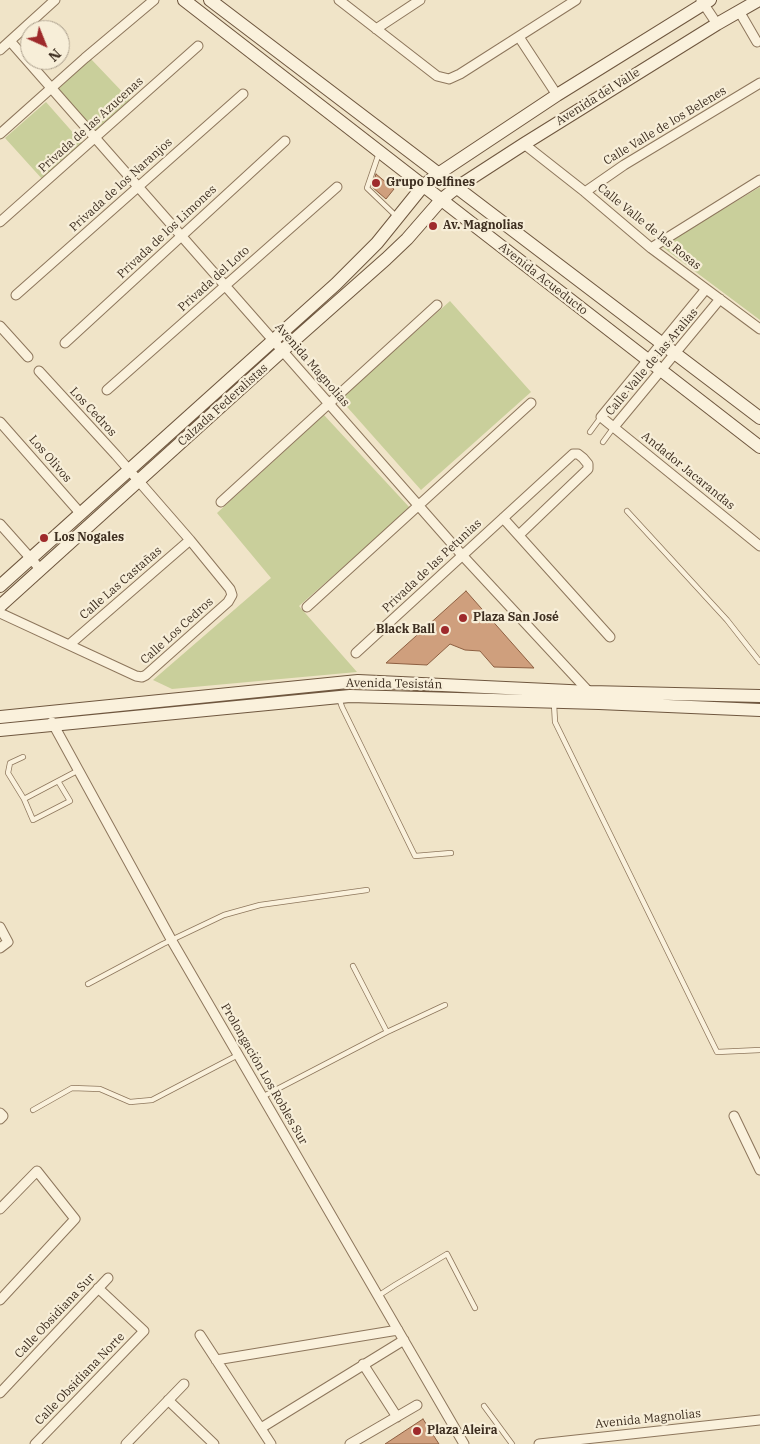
<!DOCTYPE html>
<html>
<head>
<meta charset="utf-8">
<style>
	body { margin:0 }
	#map { position:relative; width:760px; height:1444px; overflow:hidden; background:#f0e4c8; font-family:"IBM Plex Serif",serif }
	canvas { display:block }
	.north { position:absolute; left:20px; top:20px; width:50px; height:50px; box-sizing:border-box; background:#f7eed8; border:1px solid #ada18e; border-radius:50%; rotate:136deg; font-size:14px; font-weight:700; line-height:20px; text-align:center; color:#3d2e20 }
	.north::after { content:''; display:block; margin:auto; width:18px; height:22px; background:#9e2a2b; clip-path:polygon(50% 0,100% 100%,50% 72%,0 100%) }
</style>
</head>
<body>
<div id="map">
<canvas width="760" height="1444"></canvas>
<div class="north">N</div>
</div>
<script>
const c = document.querySelector('canvas').getContext('2d');
c.lineJoin = 'round';
function fillPath(path, color) {
  c.fillStyle = color;
  c.fill(path, 'evenodd');
}
function poly(rows) {
  const path = new Path2D();
  for (const r of rows) {
    path.moveTo(r[0], r[1]);
    for (let i = 2; i < r.length; i += 2) path.lineTo(r[i], r[i + 1]);
  }
  return path;
}
function strokePath(path, color, width, dash) {
  c.strokeStyle = color;
  c.lineWidth = width;
  c.lineCap = dash ? 'butt' : 'round';
  c.setLineDash(dash || []);
  c.stroke(path);
}
function drawText(font, color, halo, rows, align = 'center') {
  c.font = font + ' "IBM Plex Serif",serif';
  c.lineWidth = 4.5;
  c.setLineDash([]);
  c.textBaseline = 'middle';
  c.strokeStyle = halo;
  c.fillStyle = color;
  for (const [text, x, y, turn = 0] of rows) {
    c.save();
    c.translate(x, y);
    c.rotate((+turn || 0) * Math.PI / 180);
    c.textAlign = isNaN(turn) ? turn : align;
    if (halo) c.strokeText(text, 0, 0);
    c.fillText(text, 0, 0);
    c.restore();
  }
}
fillPath(poly([
	[91,59,131,101,94,134,56,91],
	[46,102,83,144,43,180,5,138],
	[760,187,760,320,661,246],
	[450,301,531,392,421,490,340,399],
	[324,415,410,508,299,606,357,672,172,689,153,680,271,578,217,513]
]), '#c9cf9b');
const building = poly([
	[376,174,394,189,386,199,372,187,376,174],
	[466,591,534,668,494,667,480,651,465,650,450,644,427,665,386,663,466,591],
	[423,1419,439,1444,385,1444,423,1419]
]);
fillPath(building, '#cf9f7d');
strokePath(building, '#8d5f41', 1);
const lane = poly([
	[379,153,367,188,396,216],
	[590,432,601,417],
	[603,442,614,427],
	[627,511,727,620,760,662],
	[339,698,342,707,415,856,451,853],
	[554,704,555,722,717,1052,760,1050],
	[23,757,10,763,8,773,24,799,33,820,70,801,58,781],
	[24,799,79,770],
	[353,966,387,1032],
	[88,984,163,944,224,915,260,905,367,890],
	[262,1097,387,1032,445,1005],
	[33,1110,72,1088,100,1089,130,1102,152,1100,238,1055],
	[378,1296,395,1285,447,1254,475,1308],
	[484,1406,512,1444]
]);
const street = poly([
	[339,0,437,76,449,79,460,74,576,0],
	[701,0,717,24],
	[739,11,757,42],
	[376,29,420,0],
	[519,37,557,95],
	[10,41,462,555,590,693],
	[0,50,55,0],
	[0,134,85,58,154,0],
	[524,144,585,192,651,248,760,329],
	[585,192,624,165,760,83],
	[0,222,198,46],
	[651,248,760,180],
	[706,289,601,417,760,546],
	[16,295,243,94],
	[0,326,28,357],
	[65,343,285,141],
	[107,390,337,187],
	[0,422,81,514],
	[614,427,720,299],
	[221,502,437,305],
	[503,518,610,637],
	[0,524,41,570],
	[307,607,531,403],
	[0,613,136,676,142,677,146,675,228,602,232,595,230,589,190,540,116,455,39,371],
	[69,645,190,540],
	[356,653,573,454,578,454,583,458,588,464,588,469,519,535],
	[52,722,172,941,464,1444],
	[0,927,8,942,0,948],
	[0,1113,3,1116,0,1119],
	[734,1116,760,1170],
	[0,1209,37,1171,75,1219,0,1300],
	[200,1335,271,1444],
	[216,1360,398,1330],
	[363,1364,397,1417],
	[0,1393,108,1278],
	[168,1400,214,1444],
	[261,1428,404,1340],
	[35,1444,144,1331,98,1288],
	[126,1444,184,1384],
	[350,1444,417,1405],
	[539,1444,760,1420]
]);
const secondary = poly([
	[184,0,760,447],
	[210,0,760,418],
	[0,586,336,284,377,243,423,186,438,174,557,95,710,0],
	[0,606,282,351,386,259,407,239,441,200,456,188,524,144,717,24,759,0],
	[0,717,358,681,590,692,760,696],
	[0,730,350,696,599,703,760,710]
]);
strokePath(lane, '#8d765c', 6);
strokePath(street, '#8d765c', 11);
strokePath(secondary, '#6f573f', 14);
strokePath(lane, '#faf1dc', 4.5);
strokePath(street, '#faf1dc', 9);
strokePath(secondary, '#faf1dc', 12);
for (const [x, y, r, color] of [
	[376,183,5,"#9e2a2b"],
	[433,226,5,"#9e2a2b"],
	[44,538,5,"#9e2a2b"],
	[463,618,5,"#9e2a2b"],
	[445,630,5,"#9e2a2b"],
	[417,1431,5,"#9e2a2b"]
]) {
  const dot = new Path2D();
  dot.arc(x, y, r, 0, 2 * Math.PI);
  c.fillStyle = color;
  c.fill(dot);
  strokePath(dot, '#f7eed8', 2);
}
drawText('12px', '#3d2e20', '#f7eed8', [
	["Avenida del Valle",598,97,-32],
	["Privada de las Azucenas",91,125,-42],
	["Calle Valle de los Belenes",665,126,-31],
	["Privada de los Naranjos",121,185,-42],
	["Calle Valle de las Rosas",649,227,39],
	["Privada de los Limones",167,232,-43],
	["Privada del Loto",214,279,-42],
	["Avenida Acueducto",543,279,38],
	["Calle Valle de las Aralias",652,362,-50],
	["Avenida Magnolias",312,365,49],
	["Calzada Federalistas",223,405,-42],
	["Los Cedros",93,412,47],
	["Los Olivos",50,459,49],
	["Andador Jacarandas",688,471,39],
	["Privada de las Petunias",432,566,-43],
	["Calle Las Castañas",121,583,-41],
	["Calle Los Cedros",177,631,-42],
	["Avenida Tesistán",394,684,1],
	["Prolongación Los Robles Sur",264,1074,60],
	["Calle Obsidiana Sur",55,1316,-47],
	["Calle Obsidiana Norte",80,1379,-46],
	["Avenida Magnolias",648,1419,-6]
]);
drawText('bold 12px', '#3d2e20', '#f7eed8', [
	["Grupo Delfines",386,183],
	["Av. Magnolias",443,226],
	["Los Nogales",54,538],
	["Plaza San José",473,618],
	["Black Ball",435,630,"right"],
	["Plaza Aleira",427,1431]
], 'left');
</script>
</body>
</html>
